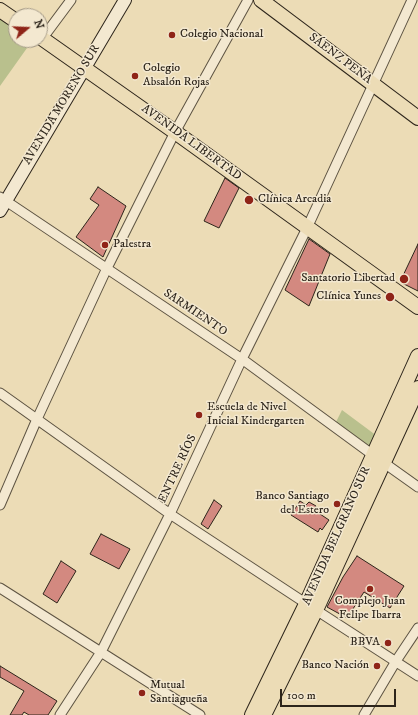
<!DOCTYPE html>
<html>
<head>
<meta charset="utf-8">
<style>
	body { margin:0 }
	#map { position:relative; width:418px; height:715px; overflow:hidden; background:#ecdcb6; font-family:"IM FELL DW Pica",serif }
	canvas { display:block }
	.north { position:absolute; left:8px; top:8px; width:40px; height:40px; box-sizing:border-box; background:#f3e8d0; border:1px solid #a49a88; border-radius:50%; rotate:71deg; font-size:11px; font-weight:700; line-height:16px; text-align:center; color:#2d251b }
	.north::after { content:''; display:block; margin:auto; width:14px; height:18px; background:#8f2418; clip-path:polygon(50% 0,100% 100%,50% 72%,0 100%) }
	.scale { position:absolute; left:280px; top:689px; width:116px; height:18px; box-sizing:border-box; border:2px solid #2d251b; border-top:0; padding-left:5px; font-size:12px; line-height:14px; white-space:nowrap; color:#2d251b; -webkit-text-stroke:3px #f3e8d0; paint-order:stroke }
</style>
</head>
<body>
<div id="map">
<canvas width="418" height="715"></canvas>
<div class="north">N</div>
<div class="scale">100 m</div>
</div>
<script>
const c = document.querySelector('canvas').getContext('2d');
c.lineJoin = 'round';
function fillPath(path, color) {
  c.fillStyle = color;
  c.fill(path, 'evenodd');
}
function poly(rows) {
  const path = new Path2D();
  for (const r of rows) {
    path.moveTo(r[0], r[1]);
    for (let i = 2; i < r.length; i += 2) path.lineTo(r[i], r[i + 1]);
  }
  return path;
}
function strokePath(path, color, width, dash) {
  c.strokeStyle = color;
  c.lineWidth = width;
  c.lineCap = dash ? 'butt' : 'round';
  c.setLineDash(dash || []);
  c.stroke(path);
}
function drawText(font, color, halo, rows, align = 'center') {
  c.font = font + ' "IM FELL DW Pica",serif';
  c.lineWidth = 3;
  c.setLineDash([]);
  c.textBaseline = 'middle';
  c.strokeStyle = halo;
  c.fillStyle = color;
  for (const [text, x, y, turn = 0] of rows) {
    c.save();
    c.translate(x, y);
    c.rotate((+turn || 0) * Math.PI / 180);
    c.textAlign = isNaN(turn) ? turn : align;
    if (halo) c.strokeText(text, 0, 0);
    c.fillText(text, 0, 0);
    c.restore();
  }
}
fillPath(poly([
	[0,19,16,30,16,40,31,40,32,41,0,86],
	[342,410,377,436,370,452,334,426]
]), '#b9c08d');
const building = poly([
	[225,178,239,188,219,228,204,221,225,178],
	[98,187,126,206,103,257,76,237,99,205,90,199,98,187],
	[309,239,330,254,309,306,285,290,309,239],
	[418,244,418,291,400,282,418,244],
	[214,500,222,506,208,529,201,524,214,500],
	[300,501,306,505,309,502,316,506,314,510,329,520,322,530,320,528,318,532,291,515,300,501],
	[101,534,130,549,119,569,90,554,101,534],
	[357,556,404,586,390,608,364,592,347,618,327,607,343,577,357,556],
	[61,561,76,571,57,603,43,594,61,561],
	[0,666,57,701,48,715,29,715,24,712,22,715,10,715,24,691,0,677,0,666]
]);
fillPath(building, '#d38980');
strokePath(building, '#2d251b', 1);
const street = poly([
	[42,39,71,0],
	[0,197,242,359,373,455,418,487],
	[0,393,170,514,316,610,418,676],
	[0,505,37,419,107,268,175,132,248,0],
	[0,588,200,715],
	[60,715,101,652,170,514,242,359,307,228,412,0],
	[364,715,396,661,418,628]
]);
const secondary = poly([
	[0,211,125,0]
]);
const primary = poly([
	[261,0,418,118],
	[0,10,16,21],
	[40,37,175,132,418,307],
	[252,715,306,604,418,356],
	[264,715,316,610,418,388]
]);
strokePath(street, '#5d5342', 11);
strokePath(secondary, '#2d251b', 14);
strokePath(primary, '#2d251b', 16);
strokePath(street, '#f3e8d0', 9);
strokePath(secondary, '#f3e8d0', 12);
strokePath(primary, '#ecdcb6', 14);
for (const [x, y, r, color] of [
	[172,35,4,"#8f2418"],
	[135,76,4,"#8f2418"],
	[249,200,5,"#8f2418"],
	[105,245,4,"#8f2418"],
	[404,279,5,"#8f2418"],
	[390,297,5,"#8f2418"],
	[199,415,4,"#8f2418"],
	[337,504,4,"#8f2418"],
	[370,589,4,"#8f2418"],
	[388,643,4,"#8f2418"],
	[377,666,4,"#8f2418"],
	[142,693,4,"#8f2418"]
]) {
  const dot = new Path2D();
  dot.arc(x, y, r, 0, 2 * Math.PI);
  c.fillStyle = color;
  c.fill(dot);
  strokePath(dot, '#f3e8d0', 1.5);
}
drawText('12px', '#2d251b', '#f3e8d0', [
	["Colegio Nacional",180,35],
	["Colegio",143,69],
	["Absalón Rojas",143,83],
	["Clínica Arcadia",258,200],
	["Palestra",113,245],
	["Santatorio Libertad",395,279,"right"],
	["Clínica Yunes",381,297,"right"],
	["Escuela de Nivel",207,408],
	["Inicial Kindergarten",207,422],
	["Banco Santiago",329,497,"right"],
	["del Estero",329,511,"right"],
	["Complejo Juan",370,602,"center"],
	["Felipe Ibarra",370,616,"center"],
	["BBVA",380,643,"right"],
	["Banco Nación",369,666,"right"],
	["Mutual",150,686],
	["Santiagueña",150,700]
], 'left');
drawText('12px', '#2d251b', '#f3e8d0', [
	["SÁENZ PEÑA",340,59,37],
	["AVENIDA MORENO SUR",62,105,-59],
	["AVENIDA LIBERTAD",191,143,36],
	["SARMIENTO",195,313,34],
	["ENTRE RÍOS",178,469,-65],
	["AVENIDA BELGRANO SUR",337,536,-66]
]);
</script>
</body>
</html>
